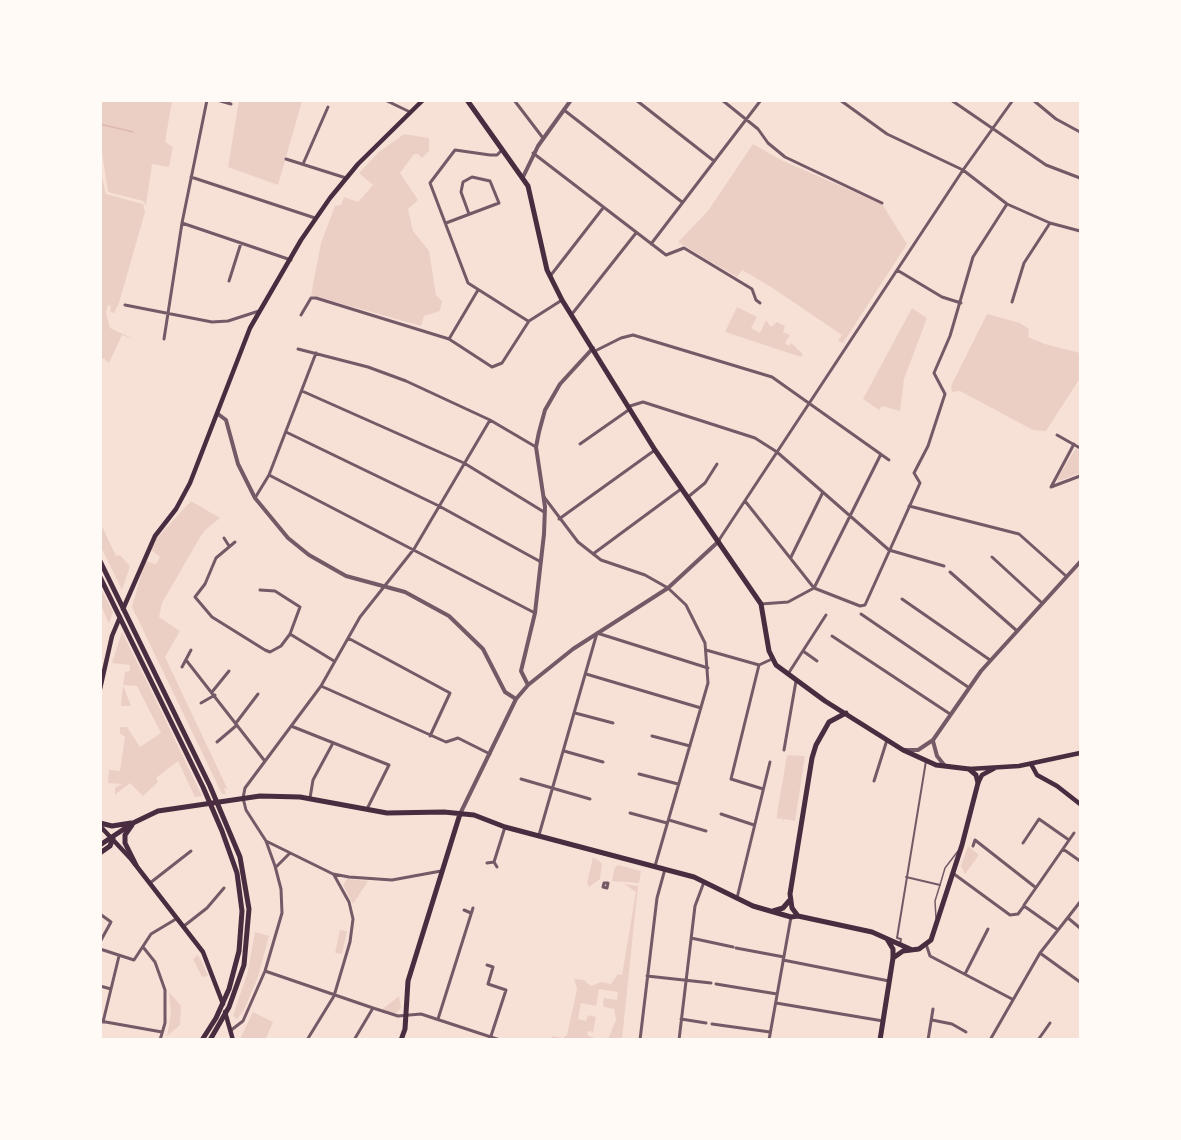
<!DOCTYPE html>
<html>
<head>
<meta charset="utf-8">
<style>
	body { margin:0 }
	#map { position:relative; width:1181px; height:1140px; overflow:hidden; background:#f7e1d7; font-family:"Sofia Sans Condensed",sans-serif }
	canvas { display:block }
	.frame { position:absolute; inset:0; border:102px solid #fffaf5; pointer-events:none }
</style>
</head>
<body>
<div id="map">
<canvas width="1181" height="1140"></canvas>
<div class="frame"></div>
</div>
<script>
const c = document.querySelector('canvas').getContext('2d');
c.lineJoin = 'round';
function fillPath(path, color) {
  c.fillStyle = color;
  c.fill(path, 'evenodd');
}
function poly(rows) {
  const path = new Path2D();
  for (const r of rows) {
    path.moveTo(r[0], r[1]);
    for (let i = 2; i < r.length; i += 2) path.lineTo(r[i], r[i + 1]);
  }
  return path;
}
function strokePath(path, color, width, dash) {
  c.strokeStyle = color;
  c.lineWidth = width;
  c.lineCap = dash ? 'butt' : 'round';
  c.setLineDash(dash || []);
  c.stroke(path);
}
fillPath(poly([
	[100,101,172,101,165,142,173,147,169,167,152,164,146,205,143,201,108,192,101,147],
	[239,101,302,101,278,185,228,167],
	[404,134,429,138,429,151,422,158,418,154,414,154,400,173,418,200,408,209,413,231,429,251,436,295,442,301,440,311,424,316,421,326,311,295,321,243,335,206,341,205,344,197,358,202,373,185,359,173,379,152],
	[753,144,781,160,882,204,907,244,843,343,838,341,842,335,771,287,742,270,737,277,678,242,708,211],
	[100,168,106,194,143,204,145,212,119,303,114,313,110,312,111,306,108,305,106,313,110,328,136,340,122,335,109,363,103,358,100,363],
	[737,307,757,317,751,328,760,333,766,320,771,327,777,322,785,326,783,332,790,335,785,343,789,346,791,343,803,354,801,357,725,332],
	[912,308,927,318,904,379,900,411,882,406,879,410,863,399],
	[987,314,1020,323,1029,329,1028,337,1045,344,1080,353,1080,378,1046,431,1033,430,960,391,952,392,951,386],
	[1076,448,1080,451,1080,473,1059,481,1057,479],
	[191,501,220,518,205,530,199,539,162,603,159,617,180,631,165,657,228,790,224,788,226,794,222,794,132,607,145,561,156,564,160,557,151,550,155,540],
	[100,522,116,556,120,555,130,566,122,590,101,547],
	[100,587,113,612,109,624,101,605],
	[122,632,149,686,202,796,195,797,178,761,156,778,158,782,143,796,130,783,115,795,115,788,122,784,108,783,109,770,120,771,125,737,120,733,120,727,127,727,140,747,161,733,137,686,123,685,131,706,121,706,123,685,125,672,130,671,130,665,112,663],
	[787,755,805,756,795,821,784,819,783,822,782,818,777,819,777,814],
	[968,846,979,855,965,874,961,866],
	[593,857,602,863,600,879,589,887,587,883],
	[618,865,641,871,639,883,612,881,615,867],
	[347,879,368,881,353,904,343,885],
	[624,884,638,886,622,1039,608,1039,616,1020,614,1009,604,1007,603,1002,604,998,617,1000,618,992,599,989,596,1006,581,1003,578,1019,586,1021,588,1015,596,1017,593,1032,588,1031,587,1035,597,1039,551,1039,552,1036,563,1038,567,1035,577,989,574,979,584,980,591,986,601,982,611,984,618,974,622,975,636,892],
	[340,930,347,931,342,954,335,953],
	[255,932,269,936,258,977,244,1010,237,1019,233,1016,248,971],
	[198,955,202,962,208,976,202,977,193,959],
	[169,992,181,1006,180,1025,167,1036,171,1013],
	[399,996,401,1008,396,1013,380,1011],
	[253,1012,273,1022,266,1038,240,1039]
]), '#ebcfc5');
strokePath(poly([
	[100,124,133,132]
]), '#dcb8b0', 1.5);
strokePath(poly([
	[936,918,935,901,940,885,945,868,958,851]
]), '#755966', 1.5);
strokePath(poly([
	[906,877,940,885],
	[900,944,901,939,897,938,926,761]
]), '#755966', 2);
strokePath(poly([
	[217,100,231,104],
	[385,100,410,112],
	[514,100,543,138],
	[636,100,714,161],
	[722,100,758,129,768,143,785,157,882,203],
	[840,100,887,134,963,170,1007,204,1050,223,1080,231],
	[951,100,1046,165,1080,178],
	[1033,100,1056,119,1080,132],
	[564,110,682,202],
	[501,151,497,155,490,155,455,150,430,183,468,283,528,321],
	[533,153,666,255,684,248,752,289,756,300,760,303],
	[286,159,346,178],
	[303,164,328,107],
	[191,177,315,218],
	[182,223,291,260],
	[446,223,499,203,490,181,472,177,463,182,461,192,469,214],
	[651,244,761,100],
	[897,270,942,297,961,303],
	[551,275,603,208],
	[229,281,241,243],
	[1012,302,1024,263,1050,223],
	[125,305,212,322,228,321,259,311],
	[572,314,636,233],
	[301,315,311,298,316,298,449,339,492,367,502,363,529,321,562,300],
	[164,339,182,223,207,100],
	[449,339,478,290],
	[298,349,368,367,406,381,490,420,536,447],
	[595,351,621,338,633,335,772,377,889,460],
	[302,391,464,463,544,512],
	[630,406,643,402,755,438,777,452,889,550,944,566],
	[286,432,439,506,541,562],
	[1057,435,1080,448],
	[580,444,630,409],
	[269,475,535,613],
	[1051,487,1074,444],
	[1051,487,1080,476],
	[544,497,578,542,601,560,645,575,668,588,686,605,705,643,708,683,655,866],
	[688,497,705,483,717,464],
	[255,498,269,475,316,353],
	[745,501,814,588,881,454],
	[909,506,1019,534,1066,576],
	[559,519,655,450],
	[224,538,229,546],
	[719,540,963,170,1013,100],
	[235,542,216,558,205,584,195,597,212,617,265,650,270,652,281,646,290,634,334,661],
	[593,554,681,489],
	[791,557,823,492],
	[992,557,1041,602],
	[950,572,1016,630],
	[260,590,275,591,300,607,290,634],
	[902,599,990,660],
	[761,604,788,602,814,588,860,606,865,605,920,483,914,473,928,446,945,394,934,373,950,336,973,257,1007,204],
	[861,614,968,687],
	[832,636,950,714],
	[348,638,450,693,430,736],
	[706,650,759,665,772,659],
	[803,651,817,661],
	[186,660,264,760],
	[759,665,731,779,763,789],
	[182,667,191,650],
	[586,674,701,708],
	[788,674,826,615],
	[321,686,446,742,458,738,490,754],
	[212,692,229,671],
	[201,703,215,695],
	[575,713,613,723],
	[236,723,258,694],
	[291,726,389,765,367,809],
	[652,736,690,746],
	[217,742,237,725],
	[784,750,796,681],
	[564,751,603,762],
	[639,774,678,784],
	[521,779,590,799],
	[874,781,887,740],
	[310,798,313,780,333,743],
	[630,813,667,823],
	[721,814,754,825],
	[669,820,706,831],
	[539,835,597,633,708,668],
	[266,841,333,874,349,877,392,880,441,871],
	[1023,843,1039,819,1069,840],
	[973,846,975,840,1035,887],
	[1063,849,1080,861],
	[494,862,505,827],
	[487,863,494,862,497,867],
	[276,867,289,854],
	[954,874,1010,915,1018,914,1024,906,1058,930],
	[150,883,191,851],
	[604,883,608,883,607,888,603,887,604,883],
	[737,898,770,762],
	[1024,905,1074,833],
	[464,910,471,913],
	[100,914,111,922,100,942],
	[1068,918,1080,928],
	[184,926,207,908,224,888],
	[691,938,733,947],
	[926,944,930,956,1012,999],
	[143,947,155,962,165,990,165,1023,160,1040],
	[736,948,784,957],
	[100,949,134,960,151,934,176,919],
	[1040,953,1080,982],
	[783,960,889,981],
	[487,965,493,967,488,984,506,990,491,1036],
	[265,971,373,1008,398,1016,421,1014,500,1040],
	[965,974,988,929],
	[647,976,711,983],
	[716,984,777,994],
	[100,986,111,989],
	[776,1003,883,1021],
	[438,1019,473,908],
	[681,1019,706,1023],
	[932,1020,952,1024,966,1032],
	[100,1021,162,1032],
	[103,1022,119,956],
	[712,1024,770,1032],
	[230,1031,243,1021,265,971,282,913,281,889,275,866,266,841,246,810,243,798,245,788,321,686,360,617,414,549,490,420],
	[307,1040,334,996,350,942,353,919,349,902,334,875],
	[354,1040,373,1008],
	[640,1040,657,898,665,869],
	[679,1040,695,906,704,882],
	[769,1040,791,917],
	[928,1040,933,1009],
	[990,1040,1040,953,1080,902],
	[1038,1040,1050,1023]
]), '#755966', 3);
strokePath(poly([
	[523,177,538,146,571,100],
	[218,414,226,420,238,464,255,498,288,538,309,555,346,576,405,592,449,616,483,649,505,692,516,699],
	[528,685,521,671,535,613,544,534,545,507,536,447,539,432,545,410,560,384,593,348],
	[933,741,937,756,945,766],
	[905,750,918,750,933,740,981,671,1080,562],
	[460,814,516,699,528,685,573,649,668,588,719,541]
]), '#755966', 4);
strokePath(poly([
	[123,609,155,536,176,509,190,483,250,328,301,240,330,198,358,164,423,100],
	[100,689,112,636,120,617],
	[1031,764,1037,775,1057,786,1080,804],
	[969,769,1019,766,1080,753],
	[978,783,982,775,995,768],
	[100,826,131,859,203,952,223,1004],
	[225,1012,233,1040]
]), '#4a2c40', 4.5);
strokePath(poly([
	[467,100,528,186,547,270,562,300,655,450,761,604,769,651,776,665,825,701,903,750,936,765,969,769,976,775,978,783,962,845,931,940,919,949,903,951,893,958],
	[100,823,112,826,131,823],
	[132,825,125,835,125,843,136,865],
	[100,845,133,823,158,811,260,796,300,797,387,813,444,812,474,815,505,827,694,877,753,906,791,917,798,916,872,932,910,949],
	[100,853,110,846,113,838],
	[773,911,783,908,789,901],
	[798,916,792,908,790,894,812,758,816,745,829,722,846,713],
	[401,1040,405,1029,408,981,460,814],
	[880,1040,893,958,893,949,887,939]
]), '#4a2c40', 5);
strokePath(poly([
	[100,561,210,786,240,857,249,909,244,965,229,1007,210,1040],
	[100,577,203,787,222,831,237,873,242,911,239,951,229,989,216,1018,202,1040]
]), '#4a2c40', 5);
</script>
</body>
</html>
